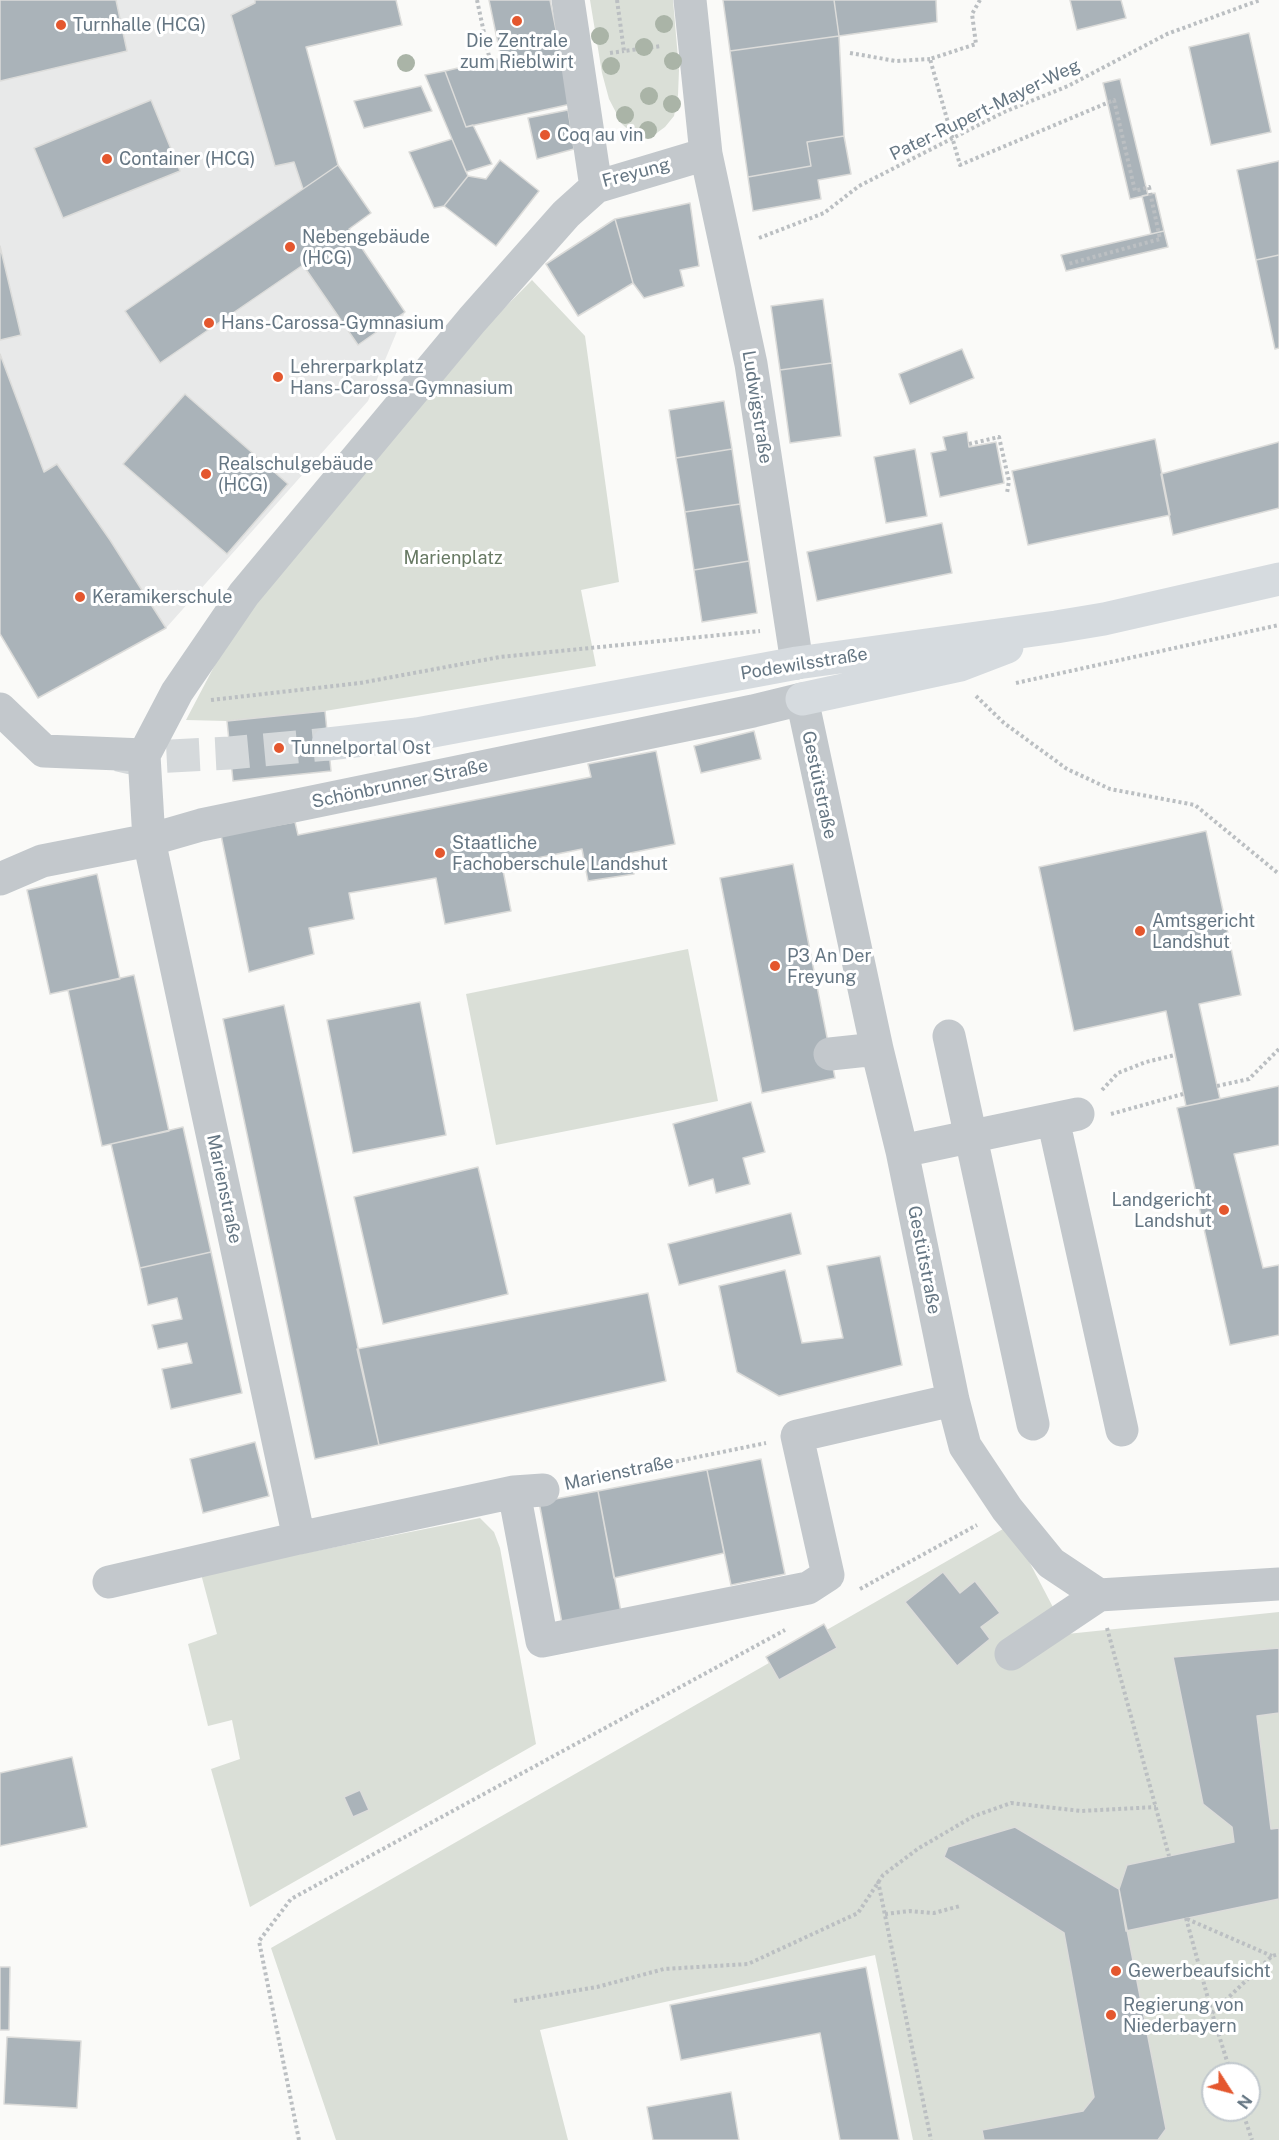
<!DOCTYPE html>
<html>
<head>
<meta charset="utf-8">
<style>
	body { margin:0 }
	#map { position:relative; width:1279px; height:2140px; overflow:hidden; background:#fafaf8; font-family:"Public Sans",sans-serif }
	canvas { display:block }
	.north { position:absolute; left:1201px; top:2062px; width:60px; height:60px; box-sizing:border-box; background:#fff; border:2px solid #c1c8cd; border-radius:50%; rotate:126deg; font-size:16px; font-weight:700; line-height:24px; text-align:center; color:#657683 }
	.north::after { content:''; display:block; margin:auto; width:21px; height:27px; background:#e4572e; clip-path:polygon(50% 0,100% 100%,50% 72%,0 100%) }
</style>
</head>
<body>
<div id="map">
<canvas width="1279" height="2140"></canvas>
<div class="north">N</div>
</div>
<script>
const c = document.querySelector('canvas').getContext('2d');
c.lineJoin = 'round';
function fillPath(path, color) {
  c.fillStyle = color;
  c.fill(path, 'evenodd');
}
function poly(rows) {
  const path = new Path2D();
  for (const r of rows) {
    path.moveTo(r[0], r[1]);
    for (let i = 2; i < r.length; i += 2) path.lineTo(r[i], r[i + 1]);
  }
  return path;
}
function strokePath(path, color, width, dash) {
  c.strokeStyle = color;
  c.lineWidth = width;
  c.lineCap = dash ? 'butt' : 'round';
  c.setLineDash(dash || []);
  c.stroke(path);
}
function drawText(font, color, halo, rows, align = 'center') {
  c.font = font + ' "Public Sans",sans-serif';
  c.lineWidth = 6;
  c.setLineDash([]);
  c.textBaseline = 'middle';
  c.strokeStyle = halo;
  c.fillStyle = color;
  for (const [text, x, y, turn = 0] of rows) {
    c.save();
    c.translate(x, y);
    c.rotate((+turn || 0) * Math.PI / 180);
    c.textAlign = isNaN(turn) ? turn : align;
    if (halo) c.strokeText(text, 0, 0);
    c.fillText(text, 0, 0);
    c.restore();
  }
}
fillPath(poly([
	[0,0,396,0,402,25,306,48,338,165,371,213,349,229,405,312,368,401,166,628,114,547,44,472,0,354]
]), '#e8e9e9');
fillPath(poly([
	[590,0,673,0,679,70,678,95,674,116,665,127,654,135,644,138,634,135,622,124,609,99,602,73],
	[532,280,585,336,619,582,581,590,596,666,325,711,227,721,186,720,249,600,449,364],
	[688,949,718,1101,496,1145,466,994],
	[480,1518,494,1532,500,1548,536,1744,250,1907,211,1769,240,1759,232,1720,208,1726,188,1644,217,1634,201,1574],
	[1010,1525,1067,1634,1279,1612,1279,2140,913,2140,875,1955,540,2030,568,2140,336,2140,271,1948],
	[1213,2074,1249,2074,1249,2110,1213,2110]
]), '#dadfd7');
const building = poly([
	[0,0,116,0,127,51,0,81,0,0],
	[255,0,396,0,402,25,306,47,338,165,303,189,294,162,275,166,231,15,255,3,255,0],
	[489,0,550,0,571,104,466,127,445,71,501,58,489,0],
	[723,0,834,0,839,36,730,51,723,0],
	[834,0,936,0,937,22,839,36,834,0],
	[1070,0,1121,0,1126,18,1077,30,1070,0],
	[1249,33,1271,132,1211,145,1189,47,1249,33],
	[839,36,844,136,807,142,811,166,748,177,730,51,839,36],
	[445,71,466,127,473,125,492,164,466,172,425,75,445,71],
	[1120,79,1148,195,1130,199,1103,83,1120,79],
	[421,86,432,111,364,128,354,101,421,86],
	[151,100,180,171,63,218,34,148,151,100],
	[568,110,574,149,537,159,528,118,568,110],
	[844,136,851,174,818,180,821,199,753,211,748,177,811,166,807,142,844,136],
	[452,139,468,176,444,206,434,208,409,152,452,139],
	[500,160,539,191,496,246,444,206,468,176,486,179,500,160],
	[1279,161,1279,255,1256,260,1237,170,1279,161],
	[338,165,371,213,349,229,405,312,358,345,303,265,160,363,125,311,338,165],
	[1155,193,1164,231,1151,234,1142,196,1155,193],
	[690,203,699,266,680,270,684,286,644,298,633,283,615,219,690,203],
	[615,219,633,283,578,316,546,264,615,219],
	[1164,231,1168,247,1066,271,1061,255,1164,231],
	[0,246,21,335,0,340,0,246],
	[1279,255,1279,348,1275,349,1256,260,1279,255],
	[823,299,832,363,780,370,771,306,823,299],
	[962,349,974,378,910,404,899,374,962,349],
	[0,354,44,472,57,464,110,540,166,628,38,698,0,634,0,354],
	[832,363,841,436,790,443,780,370,832,363],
	[185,394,288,484,227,554,123,464,185,394],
	[724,401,732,449,676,458,669,410,724,401],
	[967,432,969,447,996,442,1004,483,940,497,931,453,946,450,943,437,967,432],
	[1155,439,1170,515,1028,545,1012,471,1155,439],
	[1279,442,1279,508,1173,535,1161,474,1279,442],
	[732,449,740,504,685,512,676,458,732,449],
	[915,449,927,516,886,523,874,457,915,449],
	[740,504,749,561,694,570,685,512,740,504],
	[942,523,952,573,817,601,807,552,942,523],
	[749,561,757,613,702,622,694,570,749,561],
	[325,711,331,771,233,781,227,721,325,711],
	[754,731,761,759,701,773,694,746,754,731],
	[656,751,675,844,630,853,634,874,588,881,582,849,502,865,511,911,445,924,436,878,349,893,354,919,309,928,314,954,249,972,221,835,295,822,298,835,591,777,588,764,656,751],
	[1206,831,1241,995,1199,1004,1220,1099,1186,1106,1166,1011,1074,1031,1039,867,1206,831],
	[793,864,835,1078,762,1093,720,878,793,864],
	[97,874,120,979,50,994,27,890,97,874],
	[134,975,169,1131,102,1146,68,990,134,975],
	[420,1002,446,1135,353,1153,327,1020,420,1002],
	[284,1005,379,1445,315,1459,223,1019,284,1005],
	[1279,1086,1279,1145,1234,1154,1263,1268,1279,1265,1279,1335,1230,1345,1177,1108,1279,1086],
	[751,1102,765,1152,743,1158,750,1184,716,1193,713,1179,689,1186,673,1124,751,1102],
	[183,1127,211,1252,140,1268,111,1144,183,1127],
	[478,1167,508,1294,383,1324,354,1197,478,1167],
	[791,1213,801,1254,679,1285,668,1244,791,1213],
	[211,1252,242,1393,171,1409,162,1369,192,1363,187,1343,158,1349,152,1325,182,1319,177,1298,148,1305,140,1268,211,1252],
	[880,1256,902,1365,779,1396,737,1372,719,1286,785,1270,802,1343,843,1338,827,1266,880,1256],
	[648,1293,666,1381,379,1445,357,1349,648,1293],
	[255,1442,269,1496,203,1513,190,1459,255,1442],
	[761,1459,785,1574,731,1585,707,1470,761,1459],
	[707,1470,724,1553,614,1578,598,1491,707,1470],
	[598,1491,621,1612,562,1623,539,1502,598,1491],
	[943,1572,960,1593,975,1581,1000,1613,981,1627,990,1639,957,1666,905,1602,943,1572],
	[824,1624,837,1648,779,1680,766,1657,824,1624],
	[1279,1648,1279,1713,1257,1716,1271,1829,1279,1828,1279,1899,1126,1931,1119,1889,1127,1865,1234,1842,1232,1827,1203,1804,1173,1657,1279,1648],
	[72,1757,87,1827,0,1846,0,1773,72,1757],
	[360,1790,369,1810,353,1817,344,1797,360,1790],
	[1015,1827,1119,1889,1166,2129,1158,2140,984,2140,982,2130,1083,2111,1094,2097,1064,1933,944,1857,948,1847,1015,1827],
	[0,1967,10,1967,9,2030,0,2030,0,1967],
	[866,1967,899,2140,840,2140,820,2033,681,2060,670,2005,866,1967],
	[7,2037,81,2041,77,2108,4,2104,7,2037],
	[731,2092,739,2140,653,2140,647,2107,731,2092]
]);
fillPath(building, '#aab3b9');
strokePath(building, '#dcdcda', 1.5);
strokePath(poly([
	[118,755,131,758,230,753,328,744]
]), '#d5d9db', 33, [33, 16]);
strokePath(poly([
	[477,0,490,61],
	[617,0,624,51,661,46],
	[980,0,972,14,976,44,930,59,960,165,1114,100,1135,191,1149,187,1160,239,1068,264],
	[610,53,624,51],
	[850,53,896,61,930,59],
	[759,238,824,213,859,186,1004,112,1068,86,1167,34,1260,0],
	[969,444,999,437,1009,481,1007,493],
	[1016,683,1279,625],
	[976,696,1004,723,1067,769,1110,789,1195,805,1279,874],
	[211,700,360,683,500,657,760,631],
	[1217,1086,1249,1079,1279,1049],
	[1102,1090,1118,1073,1146,1062,1175,1055],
	[1111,1114,1183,1094],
	[576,1482,766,1443],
	[860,1589,977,1525],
	[1107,1628,1169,1856],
	[878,1881,931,2140],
	[885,1914,910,1911,934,1913,960,1906],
	[1186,1918,1212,2013,1231,2074],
	[1187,1919,1272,1956],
	[514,2001,597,1987,664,1969,748,1964,858,1913,883,1875,919,1848,974,1816,1011,1803,1081,1811,1156,1807],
	[1212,2013,1272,1956,1279,1954],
	[1242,2110,1252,2140],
	[299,2140,259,1941,291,1899,785,1630]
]), '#bbbfc2', 4, [3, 3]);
strokePath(poly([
	[568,0,596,187],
	[706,154,751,364,797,663],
	[0,709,44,751,144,755],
	[0,879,42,861,149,840,201,825,753,711,802,699,877,1049,902,1151,953,1400,965,1446,1007,1509,1051,1563,1099,1595,1279,1584],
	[949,1036,1033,1424],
	[830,1054,877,1049],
	[1053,1119,1122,1430],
	[902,1151,1078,1114],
	[543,1490,514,1492,299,1538,149,840,144,755,177,692,244,594,472,320,566,214,596,187,706,154,690,0],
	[514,1492,542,1641,808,1588,828,1575,797,1436,953,1400],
	[109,1582,299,1538],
	[1011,1654,1099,1595]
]), '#c3c8cc', 33);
strokePath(poly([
	[802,699,960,665,1007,647],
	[328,744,417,734,797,663,1056,627,1104,619,1279,579]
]), '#d6dbdf', 33);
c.fillStyle = '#aab4a7';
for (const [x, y] of [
	[664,24],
	[600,36],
	[644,47],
	[673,61],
	[406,63],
	[611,66],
	[649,96],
	[672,104],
	[625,115],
	[648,130]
]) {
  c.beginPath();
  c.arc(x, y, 9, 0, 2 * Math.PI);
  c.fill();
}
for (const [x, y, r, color] of [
	[517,21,6,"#e4572e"],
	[61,25,6,"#e4572e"],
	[545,135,6,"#e4572e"],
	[107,159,6,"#e4572e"],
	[290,247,6,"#e4572e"],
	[209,323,6,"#e4572e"],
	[278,377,6,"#e4572e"],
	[206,474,6,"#e4572e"],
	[80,597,6,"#e4572e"],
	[279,748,6,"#e4572e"],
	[440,853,6,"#e4572e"],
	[1140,931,6,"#e4572e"],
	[775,966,6,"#e4572e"],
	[1224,1210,6,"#e4572e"],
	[1116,1971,6,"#e4572e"],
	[1111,2015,6,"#e4572e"]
]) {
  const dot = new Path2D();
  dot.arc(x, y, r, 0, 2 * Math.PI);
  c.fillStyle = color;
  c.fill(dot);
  strokePath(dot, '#fff', 2);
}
drawText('18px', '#657683', '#fff', [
	["Turnhalle (HCG)",73,25],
	["Die Zentrale",517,41,"center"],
	["zum Rieblwirt",517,62,"center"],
	["Coq au vin",557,135],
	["Container (HCG)",119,159],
	["Nebengebäude",302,237],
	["(HCG)",302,258],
	["Hans-Carossa-Gymnasium",221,323],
	["Lehrerparkplatz",290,367],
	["Hans-Carossa-Gymnasium",290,388],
	["Realschulgebäude",218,464],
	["(HCG)",218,485],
	["Keramikerschule",92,597],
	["Tunnelportal Ost",291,748],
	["Staatliche",452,843],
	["Fachoberschule Landshut",452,864],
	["Amtsgericht",1152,921],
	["Landshut",1152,942],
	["P3 An Der",787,956],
	["Freyung",787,977],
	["Landgericht",1212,1200,"right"],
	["Landshut",1212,1221,"right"],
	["Gewerbeaufsicht",1128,1971],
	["Regierung von",1123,2005],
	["Niederbayern",1123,2026]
], 'left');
drawText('18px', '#657683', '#fff', [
	["Pater-Rupert-Mayer-Weg",985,110,-26],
	["Freyung",636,173,-15],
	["Ludwigstraße",757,407,81],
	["Podewilsstraße",804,664,-9],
	["Schönbrunner Straße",400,784,-12],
	["Gestütstraße",819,785,78],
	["Marienstraße",224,1189,78],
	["Gestütstraße",924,1260,79],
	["Marienstraße",619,1473,-12]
]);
drawText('18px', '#687a64', '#fff', [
	["Marienplatz",453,558]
]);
</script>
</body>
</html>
